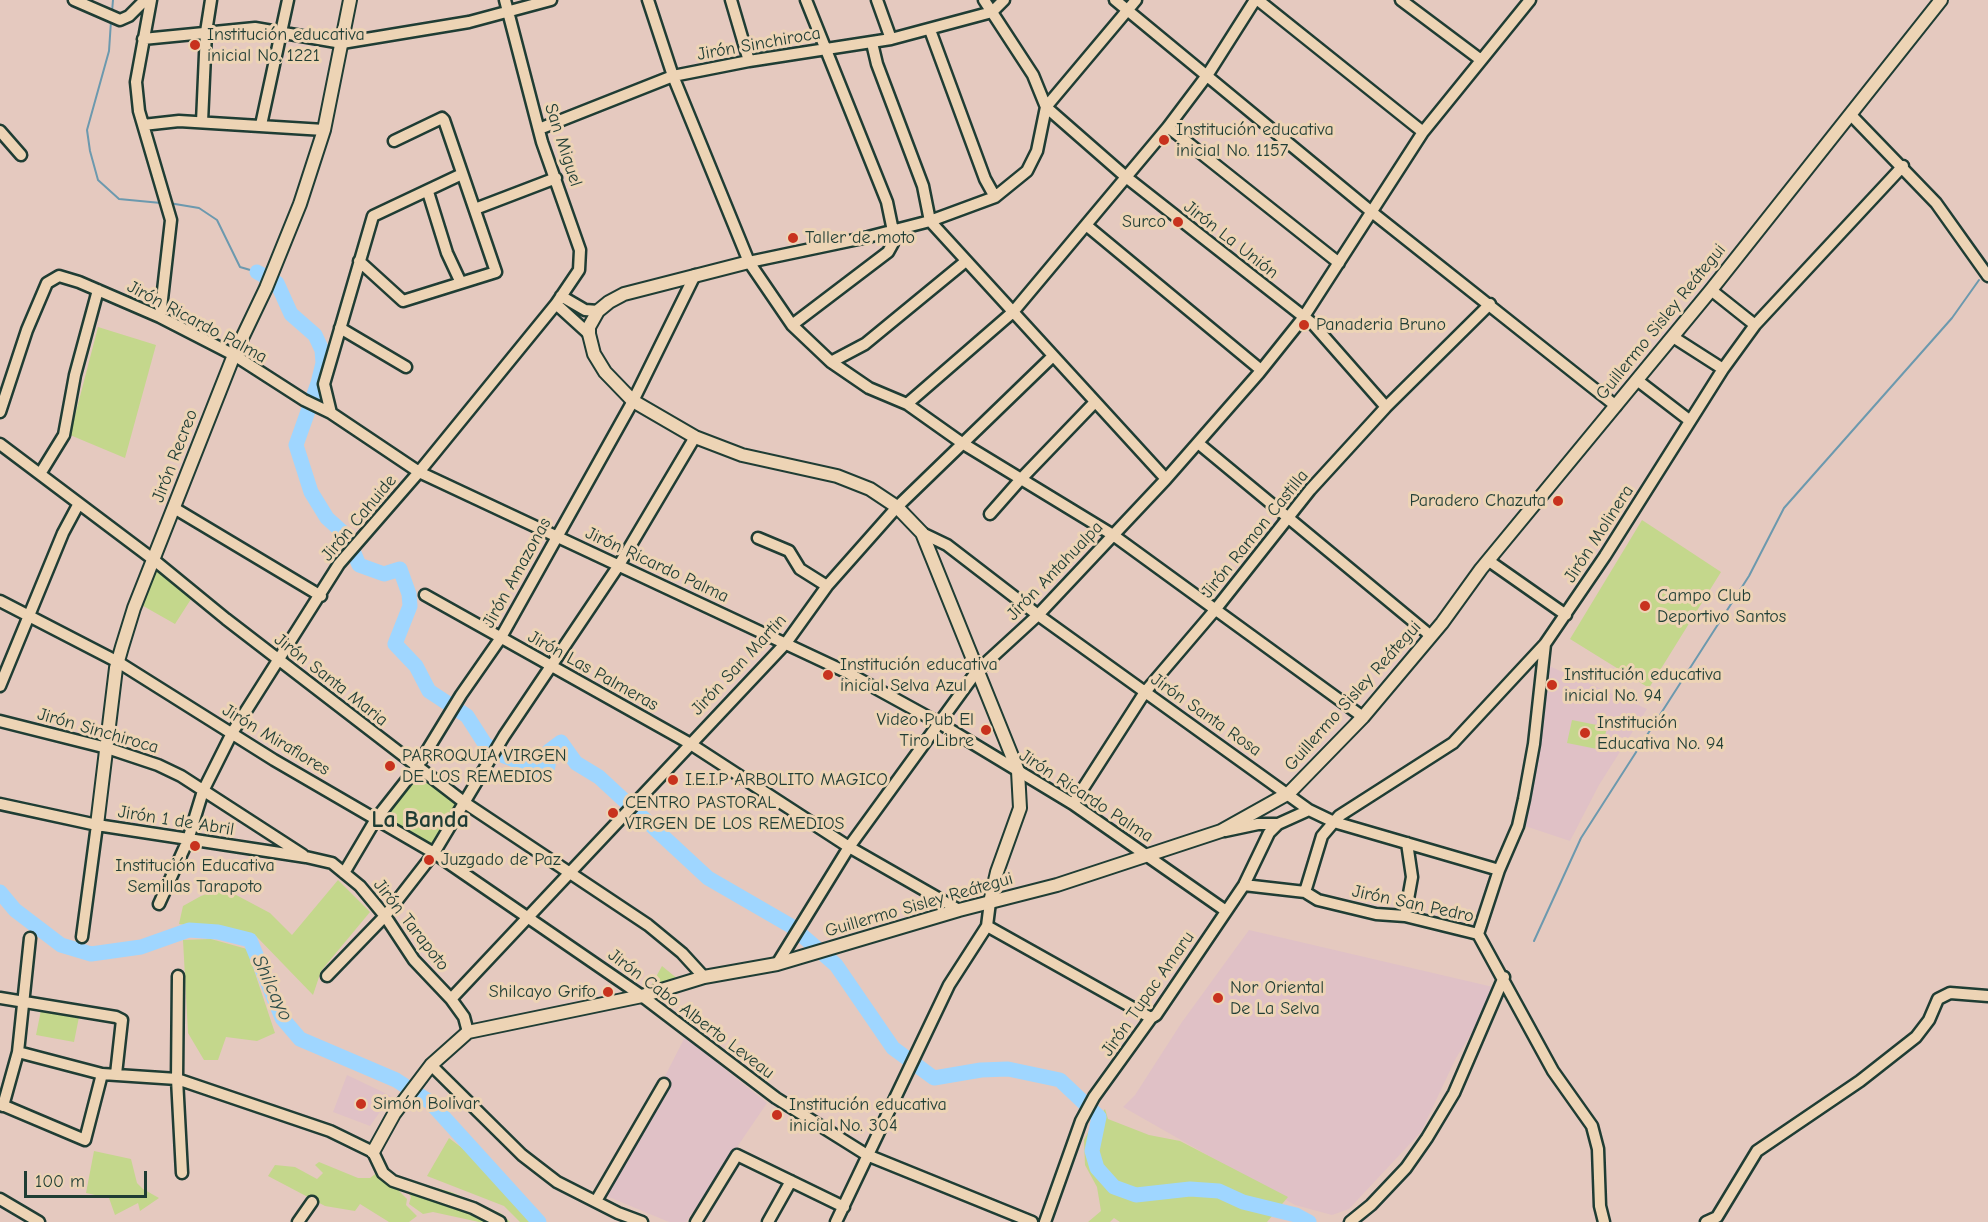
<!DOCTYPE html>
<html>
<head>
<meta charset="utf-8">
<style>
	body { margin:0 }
	#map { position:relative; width:1988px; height:1222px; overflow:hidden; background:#e5c9bf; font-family:"Comic Neue",sans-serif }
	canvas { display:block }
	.scale { position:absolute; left:24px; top:1171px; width:123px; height:27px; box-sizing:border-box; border:3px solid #1f3d34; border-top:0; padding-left:8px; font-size:18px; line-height:21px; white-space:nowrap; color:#1f3d34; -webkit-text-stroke:4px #edd4b5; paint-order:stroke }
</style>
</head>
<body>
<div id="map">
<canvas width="1988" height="1222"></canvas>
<div class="scale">100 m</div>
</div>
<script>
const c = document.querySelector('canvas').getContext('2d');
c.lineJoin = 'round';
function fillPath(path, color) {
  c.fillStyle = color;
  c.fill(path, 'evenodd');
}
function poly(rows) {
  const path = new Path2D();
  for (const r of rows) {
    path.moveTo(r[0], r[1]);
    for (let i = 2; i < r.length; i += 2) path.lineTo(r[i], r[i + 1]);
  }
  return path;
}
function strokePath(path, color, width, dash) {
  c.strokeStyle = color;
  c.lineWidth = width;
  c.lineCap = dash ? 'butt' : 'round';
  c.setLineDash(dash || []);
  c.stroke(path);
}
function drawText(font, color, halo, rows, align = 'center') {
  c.font = font + ' "Comic Neue",sans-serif';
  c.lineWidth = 6;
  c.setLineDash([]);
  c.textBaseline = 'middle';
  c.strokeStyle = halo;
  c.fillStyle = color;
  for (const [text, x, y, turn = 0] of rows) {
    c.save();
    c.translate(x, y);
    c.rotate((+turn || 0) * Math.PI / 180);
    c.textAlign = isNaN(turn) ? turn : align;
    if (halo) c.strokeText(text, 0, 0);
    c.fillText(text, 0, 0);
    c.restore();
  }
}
fillPath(poly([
	[1549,666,1647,709,1599,785,1570,841,1525,826],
	[1249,930,1493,987,1484,1013,1456,1058,1421,1132,1349,1209,1332,1215,1295,1205,1123,1107,1135,1095,1182,1022],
	[685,1037,767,1103,686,1222,669,1222,604,1195],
	[347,1075,391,1096,370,1126,333,1112]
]), '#e0c1c6');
fillPath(poly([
	[98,327,156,345,125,458,70,435],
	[1642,520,1721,572,1649,688,1570,639],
	[153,563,193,596,175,624,138,603],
	[1572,720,1607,727,1602,750,1567,743],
	[417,771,461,807,433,848,384,819],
	[338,880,370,912,321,971,313,995,256,936,179,924,183,906,201,896,223,888,270,913,292,935],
	[211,939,247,949,275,1033,257,1041,226,1037,218,1060,204,1060,188,1033,183,940],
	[662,966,684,984,647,993],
	[41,1010,79,1017,74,1042,36,1035],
	[1105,1109,1108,1119,1149,1135,1180,1141,1288,1197,1267,1222,1120,1222,1114,1218,1110,1222,1088,1222,1101,1211,1097,1187,1085,1165,1084,1140,1093,1123],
	[449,1138,471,1155,531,1222,520,1222,504,1206,427,1176],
	[94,1151,131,1159,137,1183,143,1189,159,1198,140,1211,138,1203,115,1215,109,1198,86,1193],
	[319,1162,358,1178,370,1178,379,1171,407,1199,406,1205,417,1216,409,1222,389,1222,360,1204,355,1211,325,1206,268,1176,275,1165,295,1167,317,1179,323,1173,315,1165],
	[398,1177,451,1192,502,1214,510,1222,479,1222,433,1212,423,1214,409,1204,411,1197,404,1186,395,1180]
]), '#c4d78c');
strokePath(poly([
	[112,12,113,0],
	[111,21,109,51,87,130,90,151,98,180,119,199,161,203],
	[169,203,199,208,217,220,240,267,257,272],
	[1534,941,1581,838,1749,576,1784,508,1952,318,1979,280]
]), '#6c99ae', 2);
strokePath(poly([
	[257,272,277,283,291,314,315,335,322,350,323,363,318,383,296,445,311,492,327,518,347,536,359,565,384,574,400,569,409,594,410,606,395,644,416,666,429,691,467,716,485,744,504,756,525,764,536,775,548,766,549,751,561,742,576,763,599,777,708,878,791,926,813,945,836,965,893,1048,934,1078,981,1070,1008,1069,1060,1080,1099,1117,1092,1151,1097,1168,1114,1187,1136,1195,1190,1189,1219,1191,1243,1202,1296,1215,1309,1222],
	[0,892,15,910,61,945,91,954,141,947,189,930,218,932,250,940,282,1018,300,1039,396,1080,430,1102,539,1222]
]), '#9fd6ff', 15);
const minor = poly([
	[74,0,120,20,129,16,145,0],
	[151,0,136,82,139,111,171,220,160,317],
	[648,0,673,76,749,262,792,325,831,362,869,388,907,404,962,443,1113,535,1363,717],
	[731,0,749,61],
	[877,0,891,39],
	[1115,0,1373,213,1616,406],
	[1136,0,1046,107,1126,177,1313,324,1386,407],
	[1258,0,1423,132],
	[1401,0,1481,60],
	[930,30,985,179,995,197],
	[143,39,255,28,342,43,469,22,551,0],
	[872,43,877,64,923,186,930,221,1166,479],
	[1851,115,1936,203,1988,276],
	[202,122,206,32,211,0],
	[143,125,179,121,324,130],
	[261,125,288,0],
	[1168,127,1339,263],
	[539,129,673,76,749,61,891,39,992,12,1004,0],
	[0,131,21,155],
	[428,192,447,253,461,283],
	[475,209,556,178],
	[1086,225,1261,370],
	[359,261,403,301,496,272,444,120,442,118,394,141],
	[749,262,868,237,930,221,995,197,1027,171,1037,151,1046,107,1033,75,984,0],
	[1711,290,1755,325],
	[561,296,585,310,598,311],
	[556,304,589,334],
	[792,325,888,252,893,243,893,231,887,202,806,0],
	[340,328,406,367],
	[1673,337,1723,369],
	[831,362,865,344,966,261],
	[1637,380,1689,420],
	[907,404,1013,312,1168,127,1208,74,1255,0],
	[0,412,27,330,47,283,59,276,79,282,160,317,234,355,304,400,331,413,419,472,848,673,939,723,1073,804,1226,911],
	[331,413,324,384,373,216,462,174],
	[1198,443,1431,636],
	[0,444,154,560,226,619,465,803,648,925,682,953,704,977],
	[40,474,64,435,75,375,98,290],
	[174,508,321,596],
	[990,514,1020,480,1095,402],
	[922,533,947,545,1038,615,1309,810,1334,822,1499,870],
	[758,538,789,551,800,569,827,586],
	[1489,561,1566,615],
	[425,595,689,743,849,847,959,910],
	[0,601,118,662,274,760,434,853,642,996,776,1098,867,1155,1032,1222],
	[0,686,63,533,78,505],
	[0,721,107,748,158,765,181,776,303,855],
	[0,804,97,825,306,857,332,863,360,886,385,916,414,960,451,999,464,1017,468,1032],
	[1073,804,1145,692,1215,610,1310,490,1386,407,1490,304],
	[1225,831,1258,824,1278,824],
	[344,873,376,819,417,767,461,695,500,639,633,401,695,275],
	[1244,885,1305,892,1318,900,1376,914,1405,916,1478,934,1553,1071,1592,1126,1598,1149,1600,1206,1604,1222],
	[1305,892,1322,836,1339,816,1453,743,1545,644,1605,556,1723,369,1755,325,1903,166],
	[990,902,987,926,1151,1018],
	[159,904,188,840,203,791,232,733,339,564,419,472,556,304,579,270,580,250,542,142,505,0],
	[1405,916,1412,877,1407,843],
	[1478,934,1499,870,1518,826,1524,799,1534,744,1545,644],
	[82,937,97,825],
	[777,964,849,847,977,671,1038,615,1166,479,1259,373,1303,318,1423,132,1530,0],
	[178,976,177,1079,182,1173],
	[327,976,385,916,434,853,504,736,619,565,695,437],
	[0,998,116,1017,122,1020,116,1074],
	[451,999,786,643,827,586,897,507,1053,356],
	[18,1052,102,1074,177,1079,330,1131,373,1152,383,1173,393,1181,473,1208,500,1222],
	[431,1065,522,1155,557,1182,618,1213,642,1222],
	[0,1104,85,1140,102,1074],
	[3,1106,18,1052,30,938],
	[0,1199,39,1222],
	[596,1201,664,1084],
	[298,1222,312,1202],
	[696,1222,737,1155,844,1207],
	[768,1222,791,1181],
	[836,1222,949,985,987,926],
	[1045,1222,1081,1121,1094,1097,1151,1018,1156,1015,1244,885,1269,833,1278,824,1309,810],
	[1350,1222,1371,1205,1406,1168,1427,1138,1454,1093,1504,977],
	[1706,1222,1717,1217,1757,1151,1860,1081,1916,1037,1929,1020,1938,999,1950,993,1988,996]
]);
const major = poly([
	[749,262,624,294,609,302,598,311,589,327,589,334,594,354,605,372,633,401,695,437,742,455,837,476,870,489,897,507,922,533,1018,771,1020,808,997,872,990,902],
	[97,825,116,668,122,647,134,608,234,355,266,288,300,204,324,130,350,0],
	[373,1152,394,1114,431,1065,468,1032,642,996,704,977,777,964,959,910,1057,885,1221,831,1289,793,1363,717,1442,623,1481,569,1711,290,1941,0]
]);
strokePath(minor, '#1f3d34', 15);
strokePath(major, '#1f3d34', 16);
strokePath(minor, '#edd4b5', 10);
strokePath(major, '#edd4b5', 12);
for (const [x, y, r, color] of [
	[195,45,6,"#c8321e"],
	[1164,140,6,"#c8321e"],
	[1178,222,6,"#c8321e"],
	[793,238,6,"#c8321e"],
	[1304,325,6,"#c8321e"],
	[1558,501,6,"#c8321e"],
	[1645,606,6,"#c8321e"],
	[828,675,6,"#c8321e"],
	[1552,685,6,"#c8321e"],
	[986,730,6,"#c8321e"],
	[1585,733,6,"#c8321e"],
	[390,766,6,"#c8321e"],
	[673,780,6,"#c8321e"],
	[613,813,6,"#c8321e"],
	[195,846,6,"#c8321e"],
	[429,860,6,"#c8321e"],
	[608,992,6,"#c8321e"],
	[1218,998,6,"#c8321e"],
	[361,1104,6,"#c8321e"],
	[777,1115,6,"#c8321e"]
]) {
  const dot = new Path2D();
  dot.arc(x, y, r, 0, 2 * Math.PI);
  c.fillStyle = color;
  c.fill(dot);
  strokePath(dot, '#edd4b5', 2);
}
drawText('18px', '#1f3d34', '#edd4b5', [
	["Institución educativa",207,35],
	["inicial No. 1221",207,56],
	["Institución educativa",1176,130],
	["inicial No. 1157",1176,151],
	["Surco",1166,222,"right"],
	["Taller de moto",805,238],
	["Panaderia Bruno",1316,325],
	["Paradero Chazuta",1546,501,"right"],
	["Campo Club",1657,596],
	["Deportivo Santos",1657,617],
	["Institución educativa",840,665],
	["inicial Selva Azul",840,686],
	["Institución educativa",1564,675],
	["inicial No. 94",1564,696],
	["Video Pub El",974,720,"right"],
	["Tiro Libre",974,741,"right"],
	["Institución",1597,723],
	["Educativa No. 94",1597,744],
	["PARROQUIA VIRGEN",402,756],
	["DE LOS REMEDIOS",402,777],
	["I.E.I.P ARBOLITO MAGICO",685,780],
	["CENTRO PASTORAL",625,803],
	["VIRGEN DE LOS REMEDIOS",625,824],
	["Juzgado de Paz",441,860],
	["Institución Educativa",195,866,"center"],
	["Semillas Tarapoto",195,887,"center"],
	["Nor Oriental",1230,988],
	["De La Selva",1230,1009],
	["Shilcayo Grifo",596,992,"right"],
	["Simón Bolivar",373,1104],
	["Institución educativa",789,1105],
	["inicial No. 304",789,1126]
], 'left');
drawText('18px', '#1f3d34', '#edd4b5', [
	["Jirón Sinchiroca",759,44,-10],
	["San Miguel",563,145,72],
	["Jirón La Unión",1231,240,38],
	["Jirón Ricardo Palma",197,322,28],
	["Guillermo Sisley Reátegui",1661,322,-51],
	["Jirón Recreo",175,456,-69],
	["Jirón Cahuide",359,518,-50],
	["Jirón Ramon Castilla",1255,534,-51],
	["Jirón Molinera",1599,534,-57],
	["Jirón Ricardo Palma",657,565,25],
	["Jirón Antahualpa",1055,571,-46],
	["Jirón Amazonas",517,573,-61],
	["Jirón San Martin",739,665,-47],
	["Jirón Las Palmeras",593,671,29],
	["Jirón Santa Maria",331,680,38],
	["Guillermo Sisley Reátegui",1353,696,-48],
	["Jirón Santa Rosa",1206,715,35],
	["Jirón Sinchiroca",98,731,16],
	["Jirón Miraflores",276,740,31],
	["Jirón Ricardo Palma",1086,796,33],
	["Jirón 1 de Abril",176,821,9],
	["Jirón San Pedro",1413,904,12],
	["Guillermo Sisley Reátegui",919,905,-16],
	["Jirón Tarapoto",411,925,52],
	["Jirón Tupac Amaru",1148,994,-55],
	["Jirón Cabo Alberto Leveau",691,1014,37]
]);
drawText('italic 20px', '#2c4c48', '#edd4b5', [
	["Shilcayo",272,988,65]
]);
drawText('bold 24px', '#1f3d34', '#edd4b5', [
	["La Banda",420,820]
]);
</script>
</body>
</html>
